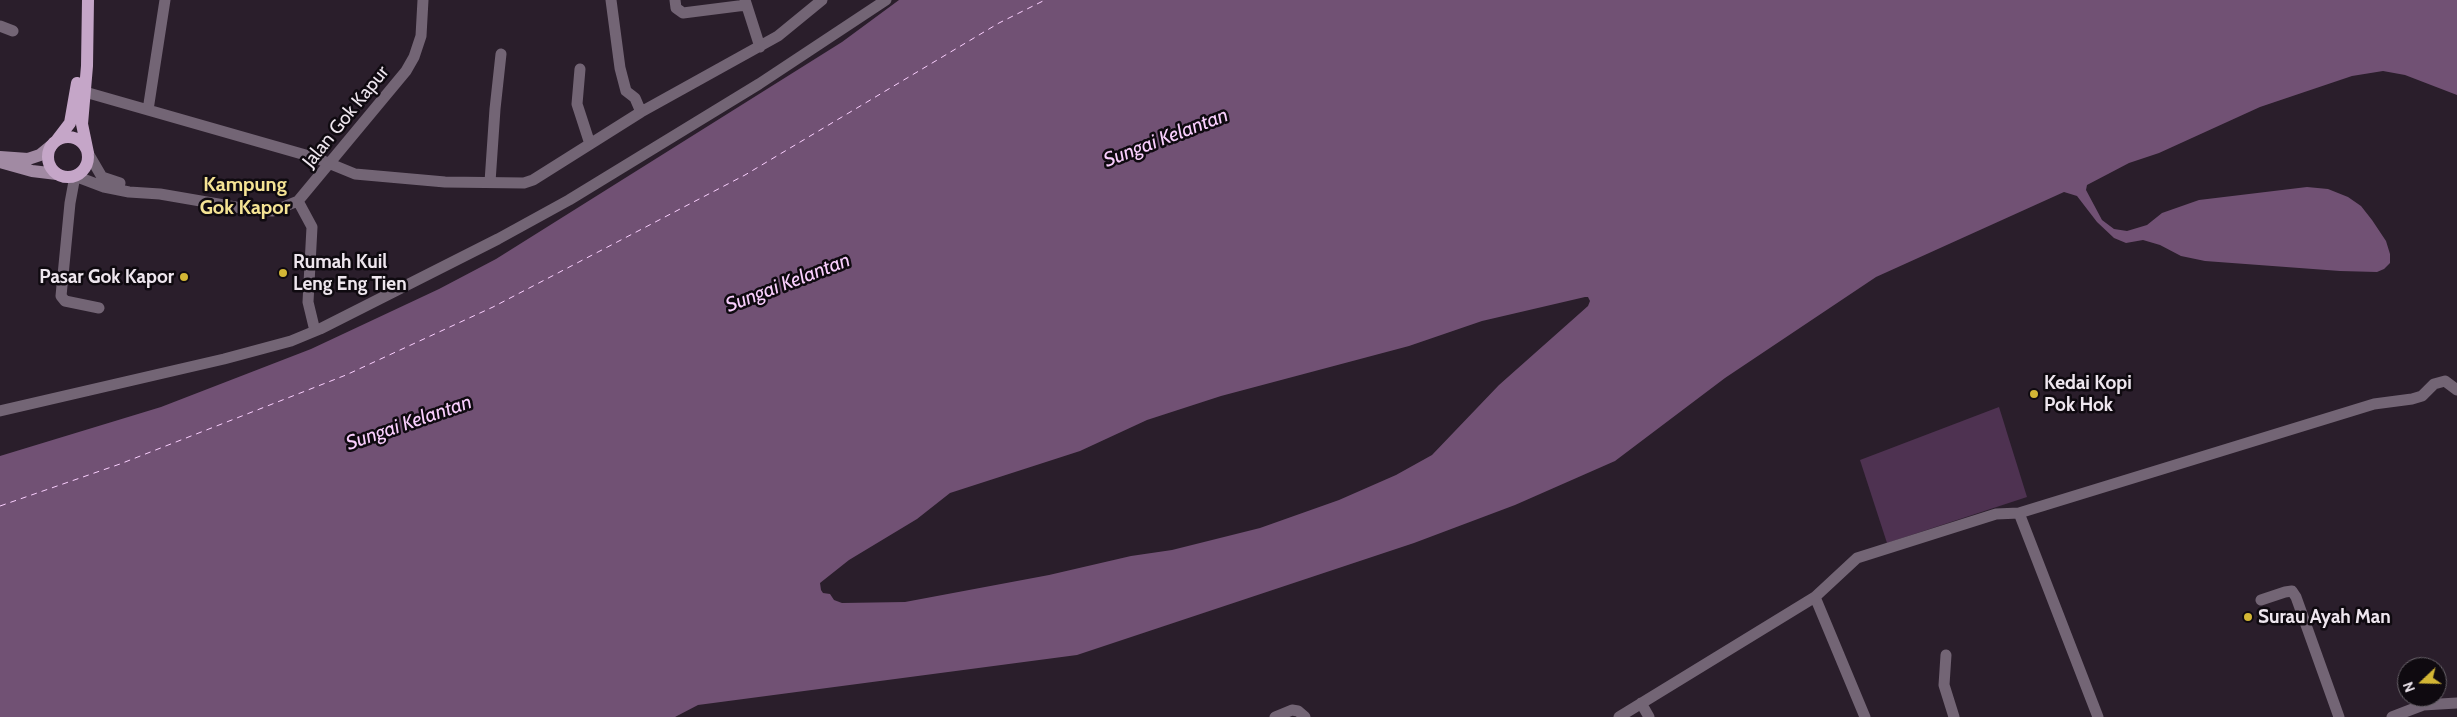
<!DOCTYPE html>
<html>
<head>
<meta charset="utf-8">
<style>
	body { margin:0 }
	#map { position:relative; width:2457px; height:717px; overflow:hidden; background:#2a1e2b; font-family:Cabin,sans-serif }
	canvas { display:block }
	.north { position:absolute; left:2397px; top:657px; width:50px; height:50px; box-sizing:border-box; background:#0f0a10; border:1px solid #686269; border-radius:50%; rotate:249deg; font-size:14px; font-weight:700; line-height:20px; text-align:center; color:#eee6ee }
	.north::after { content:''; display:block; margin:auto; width:18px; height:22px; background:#d3b635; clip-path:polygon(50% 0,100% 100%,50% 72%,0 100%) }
</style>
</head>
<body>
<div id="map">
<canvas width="2457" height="717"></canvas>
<div class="north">N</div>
</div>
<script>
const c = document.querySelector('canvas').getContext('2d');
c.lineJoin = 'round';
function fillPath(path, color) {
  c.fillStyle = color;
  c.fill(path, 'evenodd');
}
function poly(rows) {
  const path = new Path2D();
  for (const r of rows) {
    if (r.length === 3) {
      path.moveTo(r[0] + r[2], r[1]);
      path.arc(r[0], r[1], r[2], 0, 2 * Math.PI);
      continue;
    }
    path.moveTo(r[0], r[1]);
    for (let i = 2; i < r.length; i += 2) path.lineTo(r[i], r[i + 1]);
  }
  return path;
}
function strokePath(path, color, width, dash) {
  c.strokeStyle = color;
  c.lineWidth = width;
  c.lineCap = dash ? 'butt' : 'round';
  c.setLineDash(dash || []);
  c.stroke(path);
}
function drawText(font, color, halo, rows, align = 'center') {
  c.font = font + ' Cabin,sans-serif';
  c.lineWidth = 5;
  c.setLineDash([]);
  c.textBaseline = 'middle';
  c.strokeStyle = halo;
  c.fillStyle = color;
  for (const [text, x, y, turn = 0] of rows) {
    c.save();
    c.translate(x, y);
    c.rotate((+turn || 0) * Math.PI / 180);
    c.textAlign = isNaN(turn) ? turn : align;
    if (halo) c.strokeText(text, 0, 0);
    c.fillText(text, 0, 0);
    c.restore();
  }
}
fillPath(poly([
	[1999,407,2027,497,1887,543,1860,460]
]), '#4e3251');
fillPath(poly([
	[899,0,2457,0,2457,95,2405,75,2383,71,2352,76,2260,107,2159,153,2129,163,2087,185,2086,190,2102,220,2114,229,2127,231,2147,225,2162,213,2199,200,2307,187,2328,189,2348,197,2361,206,2372,220,2386,241,2390,254,2390,263,2384,269,2377,272,2340,271,2205,261,2181,256,2160,245,2143,240,2126,243,2114,238,2097,222,2077,196,2064,192,1876,277,1725,378,1615,461,1515,505,1414,543,1077,655,698,705,675,717,0,717,0,456,161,407,311,349,439,289,496,259,842,42],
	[1585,297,1588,297,1590,301,1588,306,1499,385,1432,455,1396,475,1339,500,1260,528,1172,550,1131,556,1049,575,905,602,842,603,834,600,830,594,823,593,821,590,820,583,849,560,917,519,950,493,1080,451,1147,420,1221,396,1409,346,1482,321]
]), '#715174');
strokePath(poly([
	[0,506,120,464,346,375,493,307,745,175,999,23,1045,0]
]), '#facffe', 1, [6, 5]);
strokePath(poly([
	[611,0,620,68,626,91,635,98,641,112],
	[675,0,676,8,683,13,746,5],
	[745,0,760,47],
	[0,26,13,31],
	[580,69,577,104,590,144],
	[85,92,316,158,355,174,445,182,524,183,533,180,641,112,778,36,822,0],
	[148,110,165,0],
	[88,153,102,177,120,183],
	[490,182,495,109,501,54],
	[298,201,312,227,308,302,315,331],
	[99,308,65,301,61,296,70,203,75,176,104,187,129,192,160,194,253,210,273,211,298,201,406,71,414,57,421,36,423,0],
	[0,411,224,359,291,341,320,329,498,239,569,200,759,84,886,0],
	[2019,513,2098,717],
	[1815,597,1865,717],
	[2261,600,2285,592,2292,591,2296,597,2339,717],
	[1946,655,1944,685,1954,717],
	[1641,703,1649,717],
	[1275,717,1292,710,1298,711,1305,717],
	[1619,717,1815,597,1857,558,1996,514,2019,513,2374,404,2412,399,2422,396,2434,384,2445,381,2457,390],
	[2392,717,2423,705,2457,703]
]), '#736575', 11);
strokePath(poly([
	[0,157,28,159,40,155,51,146],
	[0,162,32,171,57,174]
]), '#a18aa3', 12);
strokePath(poly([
	[88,0,87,66,82,124,88,153],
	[68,157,20],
	[57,140,70,123,77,83]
]), '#c5a6c8', 12);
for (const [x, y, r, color] of [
	[283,273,5,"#d3b635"],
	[184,277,5,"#d3b635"],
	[2034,394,5,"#d3b635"],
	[2248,617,5,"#d3b635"]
]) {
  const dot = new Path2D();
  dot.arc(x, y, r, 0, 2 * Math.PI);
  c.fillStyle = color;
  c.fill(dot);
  strokePath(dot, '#0f0a10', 2);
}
drawText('19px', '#eee6ee', '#0f0a10', [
	["Jalan Gok Kapur",346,117,-51]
]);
drawText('bold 19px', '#eee6ee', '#0f0a10', [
	["Rumah Kuil",293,262],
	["Leng Eng Tien",293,284],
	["Pasar Gok Kapor",174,277,"right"],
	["Kedai Kopi",2044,383],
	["Pok Hok",2044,405],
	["Surau Ayah Man",2258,617]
], 'left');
drawText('italic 20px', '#facffe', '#0f0a10', [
	["Sungai Kelantan",1166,138,-21],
	["Sungai Kelantan",788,283,-21],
	["Sungai Kelantan",409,423,-19]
]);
drawText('bold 20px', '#f5e394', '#0f0a10', [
	["Kampung",245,185],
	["Gok Kapor",245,208]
]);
</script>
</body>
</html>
